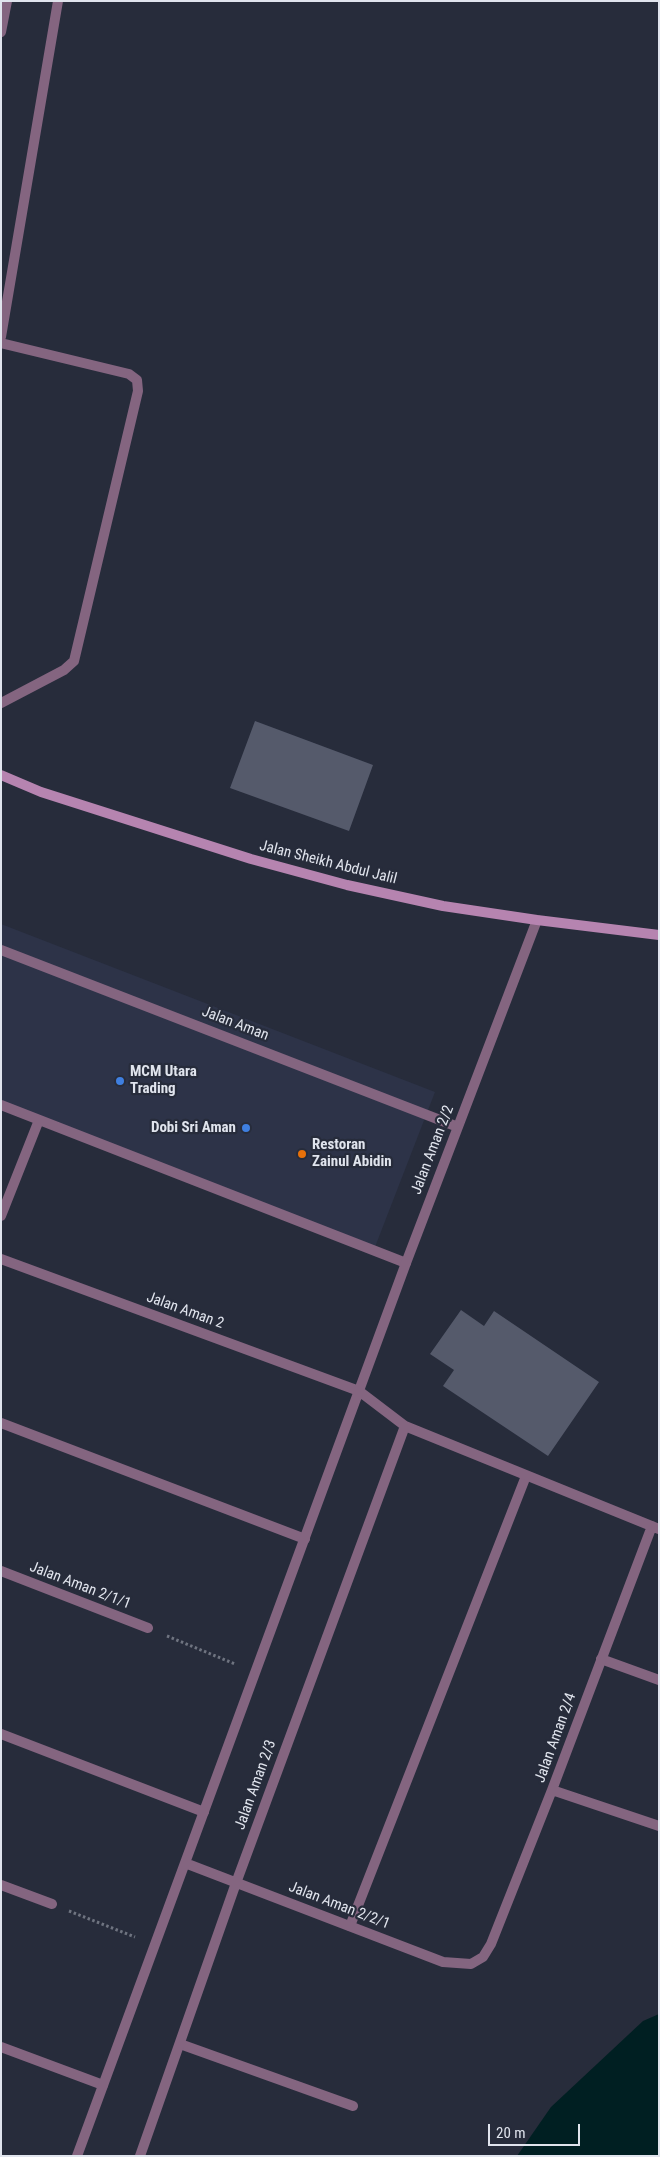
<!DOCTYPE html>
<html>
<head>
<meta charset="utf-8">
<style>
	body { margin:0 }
	#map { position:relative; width:660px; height:2157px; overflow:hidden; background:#272c3b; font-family:"Roboto Condensed",sans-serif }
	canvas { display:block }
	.frame { position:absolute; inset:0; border:2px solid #e0e4ed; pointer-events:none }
	.scale { position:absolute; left:488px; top:2124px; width:92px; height:22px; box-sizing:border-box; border:2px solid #e0e4ed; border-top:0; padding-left:6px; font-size:15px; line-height:18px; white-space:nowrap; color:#e0e4ed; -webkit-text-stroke:4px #272c3b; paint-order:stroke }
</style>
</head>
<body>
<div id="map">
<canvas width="660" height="2157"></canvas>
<div class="frame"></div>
<div class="scale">20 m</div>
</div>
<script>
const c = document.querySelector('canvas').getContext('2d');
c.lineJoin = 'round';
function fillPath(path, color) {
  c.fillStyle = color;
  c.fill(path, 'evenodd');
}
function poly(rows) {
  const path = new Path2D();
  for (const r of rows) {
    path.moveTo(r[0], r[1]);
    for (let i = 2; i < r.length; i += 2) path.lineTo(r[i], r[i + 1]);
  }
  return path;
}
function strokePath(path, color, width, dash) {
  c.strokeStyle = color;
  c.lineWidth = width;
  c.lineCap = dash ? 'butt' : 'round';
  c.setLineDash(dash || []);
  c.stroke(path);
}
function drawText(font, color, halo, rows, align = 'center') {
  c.font = font + ' "Roboto Condensed",sans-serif';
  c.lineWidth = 4.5;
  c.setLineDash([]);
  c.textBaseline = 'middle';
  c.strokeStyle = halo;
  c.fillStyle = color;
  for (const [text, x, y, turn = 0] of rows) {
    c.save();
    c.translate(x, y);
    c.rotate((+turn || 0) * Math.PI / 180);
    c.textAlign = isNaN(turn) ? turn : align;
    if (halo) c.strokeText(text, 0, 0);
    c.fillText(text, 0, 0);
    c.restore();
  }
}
fillPath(poly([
	[1,924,435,1092,375,1247,1,1102]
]), '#2d3348');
fillPath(poly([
	[659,2014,659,2156,517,2156,551,2107,643,2021]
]), '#001f22');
fillPath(poly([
	[255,721,373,765,349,831,230,788],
	[461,1310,484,1326,494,1311,599,1382,548,1456,443,1386,454,1370,430,1354]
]), '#555a6b');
strokePath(poly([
	[167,1636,235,1664],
	[69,1911,135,1937]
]), '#6f7480', 3, [2.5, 2.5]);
strokePath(poly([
	[1,343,129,374,137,380,138,391,74,661,64,670,1,703],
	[1,1105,406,1263],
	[1,1216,39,1120],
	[1,1423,305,1539],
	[601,1659,659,1680],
	[1,1734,204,1812],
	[350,1926,526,1476],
	[180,2044,353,2106],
	[1,2047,103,2085]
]), '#846580', 10);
strokePath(poly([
	[1,32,7,1],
	[1,337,58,1],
	[1,950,458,1127],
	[1,1259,359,1391,405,1426,659,1529],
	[1,1571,148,1628],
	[552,1790,659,1826],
	[185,1863,443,1962,471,1964,483,1957,491,1944,552,1790,652,1526],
	[1,1885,52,1904],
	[77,2156,406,1263,537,920],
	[140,2156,236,1883,405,1426]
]), '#846580', 10);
strokePath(poly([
	[1,775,41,792,251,859,347,885,443,906,537,920,659,935]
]), '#b684b0', 10);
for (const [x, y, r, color] of [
	[120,1081,5,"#3f7fe0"],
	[246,1128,5,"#3f7fe0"],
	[302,1154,5,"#e8710a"]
]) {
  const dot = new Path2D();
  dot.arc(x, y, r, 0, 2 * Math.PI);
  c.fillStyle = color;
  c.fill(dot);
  strokePath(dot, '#272c3b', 2);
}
drawText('15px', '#e0e4ed', '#272c3b', [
	["Jalan Sheikh Abdul Jalil",328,863,14],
	["Jalan Aman",235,1024,21],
	["Jalan Aman 2/2",433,1150,-69],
	["Jalan Aman 2",185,1311,20],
	["Jalan Aman 2/1/1",80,1586,21],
	["Jalan Aman 2/4",556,1738,-70],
	["Jalan Aman 2/3",256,1785,-70],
	["Jalan Aman 2/2/1",339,1906,21]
]);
drawText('bold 15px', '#e0e4ed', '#272c3b', [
	["MCM Utara",130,1072],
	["Trading",130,1089],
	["Dobi Sri Aman",236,1128,"right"],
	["Restoran",312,1145],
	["Zainul Abidin",312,1162]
], 'left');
</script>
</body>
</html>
